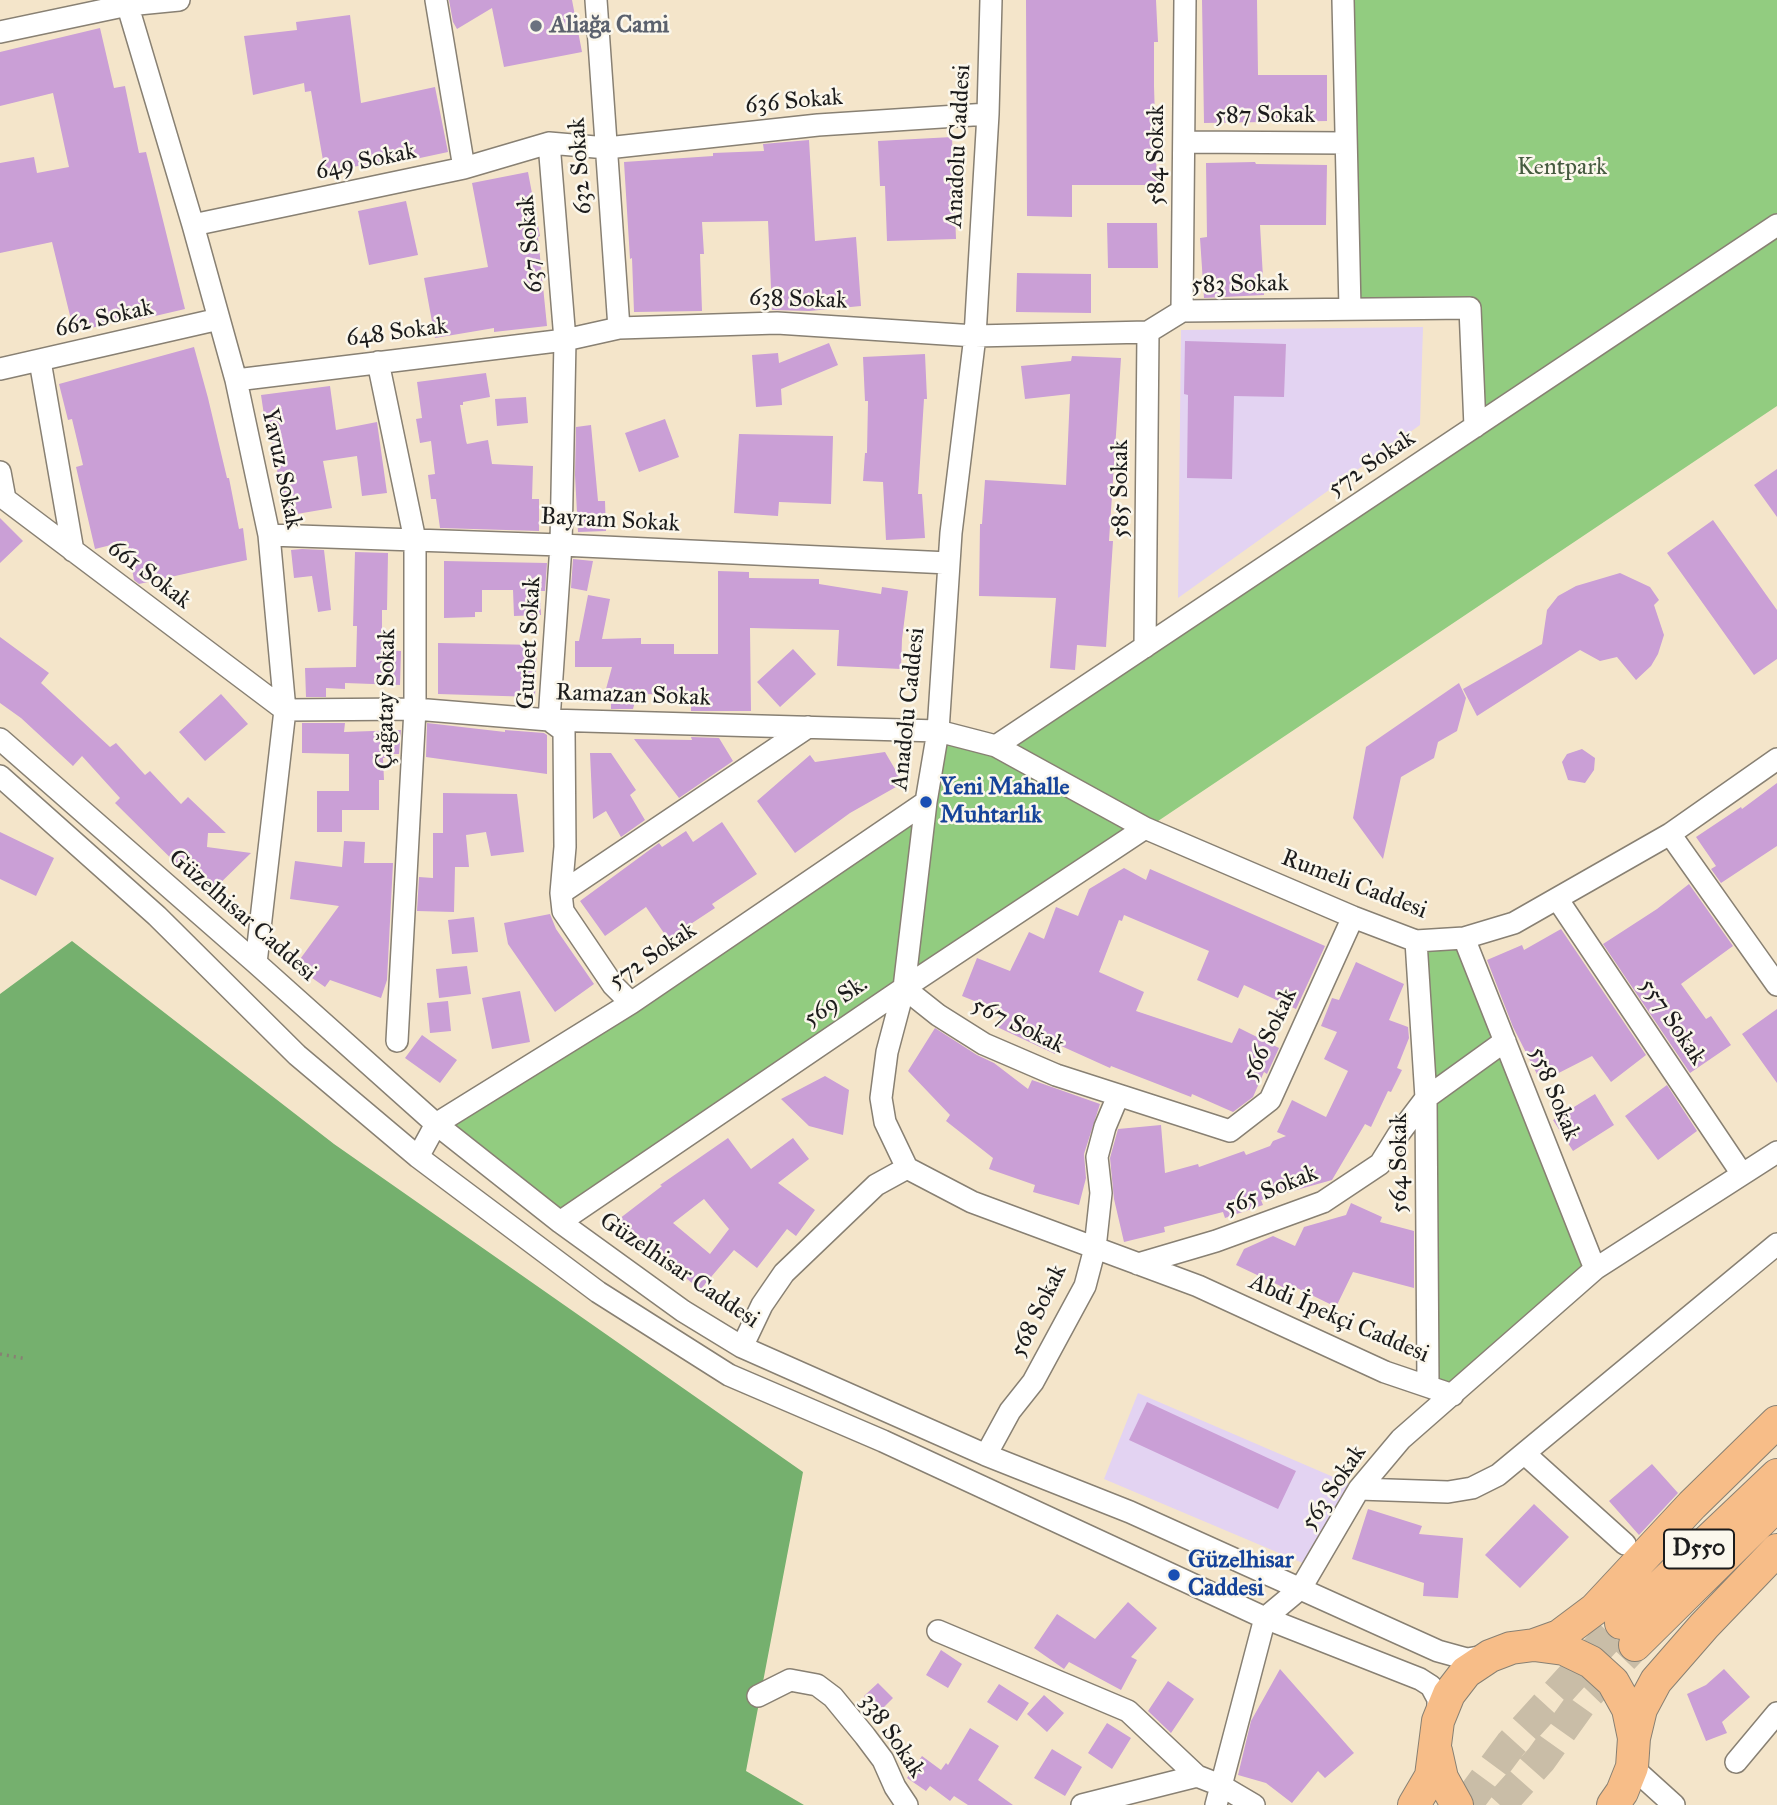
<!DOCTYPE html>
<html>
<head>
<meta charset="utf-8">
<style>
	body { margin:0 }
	canvas { display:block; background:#f4e5ca }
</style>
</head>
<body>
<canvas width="1777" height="1805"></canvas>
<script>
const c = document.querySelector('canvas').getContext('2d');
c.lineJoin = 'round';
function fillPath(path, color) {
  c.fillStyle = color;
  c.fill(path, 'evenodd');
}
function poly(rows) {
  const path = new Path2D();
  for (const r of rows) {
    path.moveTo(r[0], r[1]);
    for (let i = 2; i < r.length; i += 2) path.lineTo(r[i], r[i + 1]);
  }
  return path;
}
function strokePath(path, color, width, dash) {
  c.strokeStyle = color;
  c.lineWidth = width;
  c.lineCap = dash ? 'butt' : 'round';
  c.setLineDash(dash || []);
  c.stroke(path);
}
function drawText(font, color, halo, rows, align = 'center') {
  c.font = font + ' "IM FELL Great Primer",serif';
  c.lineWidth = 5;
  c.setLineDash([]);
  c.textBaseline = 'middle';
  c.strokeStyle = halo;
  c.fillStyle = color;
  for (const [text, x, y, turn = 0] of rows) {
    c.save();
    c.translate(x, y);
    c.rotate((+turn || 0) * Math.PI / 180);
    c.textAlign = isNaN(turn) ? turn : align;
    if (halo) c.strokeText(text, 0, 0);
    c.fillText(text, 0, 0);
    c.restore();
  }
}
fillPath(poly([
	[1423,327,1420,425,1178,598,1181,330],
	[1138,1393,1352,1485,1305,1564,1104,1479]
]), '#e3d3f2');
fillPath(poly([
	[1343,0,1777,0,1777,406,560,1222,436,1124,926,803,938,731,996,746,1475,427,1470,308,1350,309],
	[1464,938,1595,1269,1453,1395,1428,1385,1416,941]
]), '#92cc80');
fillPath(poly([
	[72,941,334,1144,803,1472,746,1771,804,1805,0,1805,0,994]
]), '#75b06e');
fillPath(poly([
	[449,0,572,0,582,52,504,67,492,8,457,29,453,22],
	[1026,0,1156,0,1158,42,1154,42,1154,86,1157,185,1072,185,1072,217,1027,216],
	[1202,0,1257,0,1258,75,1327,75,1327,121,1204,123],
	[350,15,361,103,435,87,448,152,392,164,391,160,325,172,311,91,305,92,304,83,253,95,244,36,297,30,296,22],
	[100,28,114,88,125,86,139,153,146,152,185,309,138,320,138,317,74,332,52,242,0,253,0,163,34,157,37,173,69,167,53,93,0,106,0,52],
	[952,137,956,239,887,241,885,186,880,186,878,141],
	[809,140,815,241,856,237,861,306,809,311,772,310,768,221,702,222,704,254,700,254,702,311,634,312,632,258,630,259,624,162,713,156,713,153,764,151,763,144],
	[1255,162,1256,164,1327,165,1326,225,1260,225,1264,295,1204,298,1200,238,1207,237,1206,163],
	[528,172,540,236,538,237,547,326,494,332,494,328,435,338,424,278,488,267,472,183],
	[406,201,418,255,369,265,358,211],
	[1107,223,1157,223,1158,268,1108,268],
	[1017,273,1091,274,1091,313,1016,312],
	[1185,341,1286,344,1284,397,1234,396,1232,479,1187,478,1188,395,1184,394],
	[829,343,838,365,781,389,782,405,756,407,752,355,778,353,779,363],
	[194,347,208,398,227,478,229,478,239,529,243,528,247,560,139,584,134,580,127,541,95,549,76,467,83,465,72,419,68,420,59,384],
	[925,354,927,399,924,399,918,494,922,494,925,538,886,540,883,482,863,481,865,453,867,453,868,401,865,401,863,357],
	[1072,356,1121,358,1109,541,1113,541,1106,647,1077,645,1075,670,1050,668,1056,598,979,596,980,524,982,524,985,480,1066,485,1070,394,1025,399,1021,366,1071,361],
	[486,373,490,397,463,402,463,405,460,405,466,441,467,444,488,440,492,464,533,466,532,499,539,499,539,531,440,528,436,499,431,499,428,475,435,474,431,441,420,443,416,419,422,418,417,382],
	[330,386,336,430,377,422,387,493,362,496,357,456,323,461,332,508,285,516,272,441,268,442,261,395],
	[526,397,528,423,497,426,495,399],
	[665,419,679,457,639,472,625,433],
	[591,425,598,501,605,501,606,531,578,532,575,475,576,427],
	[739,434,833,436,831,504,779,502,778,516,734,513],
	[1777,469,1777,517,1754,485],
	[0,518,23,541,0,563],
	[1713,520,1777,610,1777,659,1754,675,1667,553],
	[302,549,324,550,331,610,318,612,312,576,294,578,291,550],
	[355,552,388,553,387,610,382,610,382,650,401,651,400,685,345,683,345,689,326,688,326,697,306,697,305,668,356,667,357,626,353,626],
	[573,559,593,561,587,591,571,588],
	[444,561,547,563,545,591,540,591,541,615,514,616,513,590,482,590,482,612,475,612,475,617,444,618],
	[718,571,749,572,749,578,819,579,819,584,881,594,882,587,908,591,902,639,901,669,837,666,839,630,750,628,751,711,691,711,691,695,637,694,633,709,611,709,611,700,603,700,612,667,575,667,575,641,579,641,588,595,610,599,602,639,641,638,641,644,674,644,674,654,718,654],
	[1620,573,1650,587,1659,600,1654,605,1664,635,1658,654,1651,666,1636,680,1617,657,1600,661,1580,650,1477,716,1463,689,1542,644,1547,610,1558,596,1576,586],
	[0,637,49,673,41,683,110,747,116,743,145,775,150,771,181,804,188,797,226,833,208,833,207,847,251,853,208,895,115,803,120,798,82,756,73,766,21,718,0,703],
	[438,643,537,645,535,697,438,694],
	[793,649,816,674,780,707,757,682],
	[1459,683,1466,698,1457,731,1438,742,1434,758,1401,777,1383,859,1353,818,1366,747],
	[221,694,248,724,205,761,179,732],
	[302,723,345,723,344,732,401,730,399,754,394,754,394,758,383,758,384,780,379,780,379,810,342,810,342,832,317,832,317,791,349,791,349,754,302,753],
	[427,723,505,732,505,730,544,733,547,735,547,774,426,757],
	[691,737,719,738,733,761,679,798,634,739,692,740],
	[1582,749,1595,758,1594,770,1585,783,1568,780,1562,762,1567,754],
	[885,752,903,783,850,813,795,853,757,801,810,755,815,762],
	[590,753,611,753,636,790,630,795,645,820,621,837,606,811,593,819],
	[1777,783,1777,846,1721,883,1711,869,1716,866,1696,837,1741,807,1742,809],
	[443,793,517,794,524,852,491,856,486,832,466,835,469,867,455,867,454,912,417,911,419,877,433,878,433,833,443,833],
	[722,822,757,874,712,904,715,908,668,939,646,907,605,936,580,901,659,843,662,847,686,831,693,842],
	[0,832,54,858,36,896,0,879],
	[344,841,365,842,364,863,393,863,387,980,381,998,330,980,325,987,295,966,339,906,290,899,295,861,342,867],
	[1124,868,1146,880,1150,869,1325,946,1296,1009,1244,985,1238,998,1197,980,1209,951,1124,915,1122,921,1119,920,1099,972,1144,992,1136,1011,1232,1043,1239,1028,1279,1048,1267,1074,1264,1072,1253,1097,1233,1112,1192,1094,1191,1097,1111,1066,1110,1068,1059,1045,1055,1054,995,1026,1002,1012,962,996,977,958,1010,971,1029,932,1044,939,1056,907,1078,916,1089,889],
	[1689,884,1733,946,1681,984,1706,1019,1711,1016,1731,1045,1690,1073,1603,944,1657,909],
	[550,914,556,929,594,984,555,1012,508,944,504,923],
	[474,917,478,952,452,954,448,920],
	[1561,929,1646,1055,1611,1082,1592,1056,1541,1082,1513,1027,1487,960,1522,945,1524,950],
	[1356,962,1404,984,1389,1020,1408,1027,1409,1038,1397,1068,1402,1070,1391,1092,1388,1091,1371,1127,1365,1124,1332,1180,1261,1200,1263,1205,1225,1218,1223,1212,1164,1227,1165,1232,1124,1242,1114,1199,1110,1158,1118,1129,1161,1125,1165,1173,1198,1164,1199,1167,1244,1151,1246,1155,1270,1146,1273,1141,1286,1136,1277,1132,1292,1100,1326,1117,1348,1071,1324,1059,1337,1032,1321,1026,1332,998,1339,1000],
	[467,966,471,994,439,998,436,969],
	[520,991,530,1042,492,1049,482,998],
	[448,1001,451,1031,430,1033,427,1003],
	[1777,1009,1777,1083,1742,1034],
	[935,1028,977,1055,994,1063,1028,1089,1032,1080,1100,1104,1084,1154,1086,1178,1079,1205,1033,1192,1035,1185,989,1169,993,1158,946,1121,950,1115,908,1071],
	[422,1035,457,1060,440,1083,405,1058],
	[825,1076,849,1090,843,1135,809,1126,781,1099],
	[1667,1085,1697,1131,1658,1160,1625,1116],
	[1595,1094,1614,1125,1573,1151,1553,1120],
	[728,1138,751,1169,793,1138,809,1159,778,1183,815,1210,796,1236,787,1229,757,1268,734,1250,700,1290,647,1245,642,1249,619,1219,662,1186,660,1185],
	[704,1199,729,1229,710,1254,673,1223],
	[1351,1203,1382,1217,1380,1222,1414,1231,1414,1288,1353,1272,1336,1307,1293,1286,1291,1291,1236,1265,1244,1249,1273,1236,1295,1246,1304,1227,1346,1215],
	[1147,1402,1296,1471,1278,1509,1129,1440],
	[1652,1464,1678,1493,1639,1535,1609,1501],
	[1534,1504,1569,1537,1520,1588,1485,1555],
	[1368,1509,1422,1526,1419,1534,1463,1538,1458,1598,1423,1596,1424,1583,1352,1559],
	[1128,1602,1157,1628,1131,1657,1137,1660,1121,1690,1069,1662,1064,1669,1034,1648,1057,1614,1095,1639],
	[941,1650,962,1664,948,1688,926,1675],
	[1280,1669,1354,1753,1325,1778,1318,1771,1292,1803,1266,1783,1238,1775,1251,1721],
	[1724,1669,1750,1697,1722,1722,1727,1733,1706,1741,1687,1694,1706,1685],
	[1168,1681,1194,1699,1171,1733,1148,1711],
	[878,1683,893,1698,879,1712,864,1696],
	[999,1684,1029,1703,1017,1721,987,1702],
	[1044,1695,1064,1713,1047,1732,1027,1714],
	[1107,1723,1131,1738,1112,1769,1088,1753],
	[970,1728,999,1746,978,1780,1013,1805,968,1805,954,1796,950,1801,930,1786,926,1791,907,1778,922,1756,941,1770,946,1763,948,1765],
	[1052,1749,1082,1767,1065,1796,1034,1778]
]), '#ca9fd6');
strokePath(poly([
	[1466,1805,1511,1744,1621,1623],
	[1500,1805,1541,1759,1586,1696,1635,1645]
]), '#c9bda7', 32, [32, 16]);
const minor = poly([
	[126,0,193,225,236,380,269,535,285,710,256,963],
	[436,0,464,168],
	[596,0,619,328],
	[1343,0,1350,309],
	[0,32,128,5,179,0],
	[1184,142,1346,143],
	[549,143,565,340,561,545,549,720,564,731,565,847,561,893,563,911,613,985,631,1003],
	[193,225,464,168,549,143,607,148,818,125,988,114],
	[1182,311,1185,0],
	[40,361,73,551],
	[378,362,415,540,415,709,397,1041],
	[0,369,219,319],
	[236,380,565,340,619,328,777,323,975,336,1148,332,1182,311,1470,308,1475,427],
	[0,472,5,499,285,710,415,709,549,720,938,731,996,746,1145,828,1353,917,1416,941,1464,938,1514,923,1670,834,1777,759],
	[269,535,561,545,949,563],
	[1145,647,1148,332],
	[0,739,256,963,436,1124,560,1222,683,1311,742,1347,986,1455,1130,1512,1438,1651,1467,1659,1485,1656],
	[996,746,1777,225],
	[0,776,157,916,297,1055,418,1157,598,1292,729,1375,883,1441,1265,1618,1420,1679,1431,1686,1438,1699,1438,1719],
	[1670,834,1777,985],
	[561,893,808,727],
	[1558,900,1742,1174],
	[1464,938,1595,1269],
	[1416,941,1426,1098,1428,1385],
	[904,988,938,1015,984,1044,1056,1075,1230,1131,1270,1100,1353,917],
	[418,1157,436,1124,631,1003,926,802],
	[907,1168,885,1122,881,1098,887,1052,904,988,926,802,938,731,951,533,975,336,988,114,991,0],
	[907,1168,972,1202,1198,1286,1385,1372,1453,1395],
	[560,1222,904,988,1145,828],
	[1138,1264,1216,1241,1323,1202,1380,1164,1398,1135,1426,1098,1505,1041],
	[742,1347,762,1305,784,1273,876,1185,907,1168],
	[1525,1454,1625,1544],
	[986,1455,1010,1411,1033,1382,1085,1286,1095,1248,1101,1193,1097,1157,1105,1127,1118,1096],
	[1359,1489,1448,1492,1472,1488,1498,1475,1777,1244],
	[938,1631,1128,1711,1197,1776],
	[758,1696,790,1680,817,1685,833,1697,865,1736,883,1760,895,1787,907,1805],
	[1736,1762,1777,1713],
	[1632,1767,1674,1805],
	[1082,1805,1197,1776,1220,1785,1254,1805],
	[1216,1805,1265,1618,1301,1588,1359,1489,1401,1439,1595,1269,1777,1152]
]);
const highway = poly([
	[1621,1623,1777,1475],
	[1534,1645,1564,1649,1591,1662,1613,1682,1628,1709,1634,1738],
	[1635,1645,1777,1505],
	[1436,1751,1442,1778,1457,1805],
	[1414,1805,1431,1776,1438,1721,1449,1694,1466,1672,1490,1656,1511,1648,1534,1645,1559,1636,1595,1609,1692,1505,1777,1422],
	[1613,1805,1622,1792,1632,1767,1634,1738,1641,1709,1656,1681,1704,1626,1777,1550]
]);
strokePath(minor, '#888073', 24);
strokePath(highway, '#888073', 34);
strokePath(poly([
	[0,1354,27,1359]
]), '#888073', 3.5, [2, 5]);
strokePath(minor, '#fff', 21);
strokePath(highway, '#f7bd88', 32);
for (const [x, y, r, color] of [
	[536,26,7,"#6b7280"],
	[926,802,7,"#1a4fb4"],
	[1174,1575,7,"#1a4fb4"]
]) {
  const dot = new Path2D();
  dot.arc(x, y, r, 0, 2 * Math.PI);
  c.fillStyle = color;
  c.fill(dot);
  strokePath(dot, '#fbf7ec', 2.5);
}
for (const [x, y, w] of [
	[1699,1549,70]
]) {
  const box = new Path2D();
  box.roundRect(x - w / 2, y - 19.5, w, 39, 5);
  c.fillStyle = '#fbf7ec';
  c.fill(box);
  strokePath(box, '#1c1c1c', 2);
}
drawText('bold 23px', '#1c1c1c', null, [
	["D550",1699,1549]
]);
drawText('bold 24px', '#5b616d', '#fbf7ec', [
	["Aliağa Cami",550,26]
], 'left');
drawText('24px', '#1c1c1c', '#fbf7ec', [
	["636 Sokak",794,102,-5],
	["587 Sokak",1265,116],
	["Anadolu Caddesi",959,146,-87],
	["584 Sokak",1157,155,-90],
	["649 Sokak",366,162,-12],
	["632 Sokak",581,166,-94],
	["637 Sokak",531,244,-95],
	["583 Sokak",1240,285,-1],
	["638 Sokak",798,300,2],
	["662 Sokak",104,319,-13],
	["648 Sokak",397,333,-7],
	["572 Sokak",1372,464,-34],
	["Yavuz Sokak",281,469,78],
	["585 Sokak",1121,489,-90],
	["Bayram Sokak",610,521,3],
	["661 Sokak",149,575,37],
	["Gurbet Sokak",530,643,-87],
	["Ramazan Sokak",633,696,2],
	["Çağatay Sokak",387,699,-89],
	["Anadolu Caddesi",909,709,-84],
	["Rumeli Caddesi",1354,885,21],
	["Güzelhisar Caddesi",242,916,41],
	["572 Sokak",653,956,-34],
	["569 Sk.",836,1002,-34],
	["557 Sokak",1672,1022,56],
	["567 Sokak",1018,1026,26],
	["566 Sokak",1270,1035,-65],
	["558 Sokak",1554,1094,68],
	["564 Sokak",1400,1163,-90],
	["565 Sokak",1271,1191,-22],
	["Güzelhisar Caddesi",679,1271,34],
	["568 Sokak",1039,1311,-64],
	["Abdi İpekçi Caddesi",1339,1319,23],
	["563 Sokak",1334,1488,-56],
	["338 Sokak",892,1736,56]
]);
drawText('24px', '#455a3f', '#fbf7ec', [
	["Kentpark",1562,168]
]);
drawText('bold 24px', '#164399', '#fbf7ec', [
	["Yeni Mahalle",940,788],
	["Muhtarlık",940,816],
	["Güzelhisar",1188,1561],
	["Caddesi",1188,1589]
], 'left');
</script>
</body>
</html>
